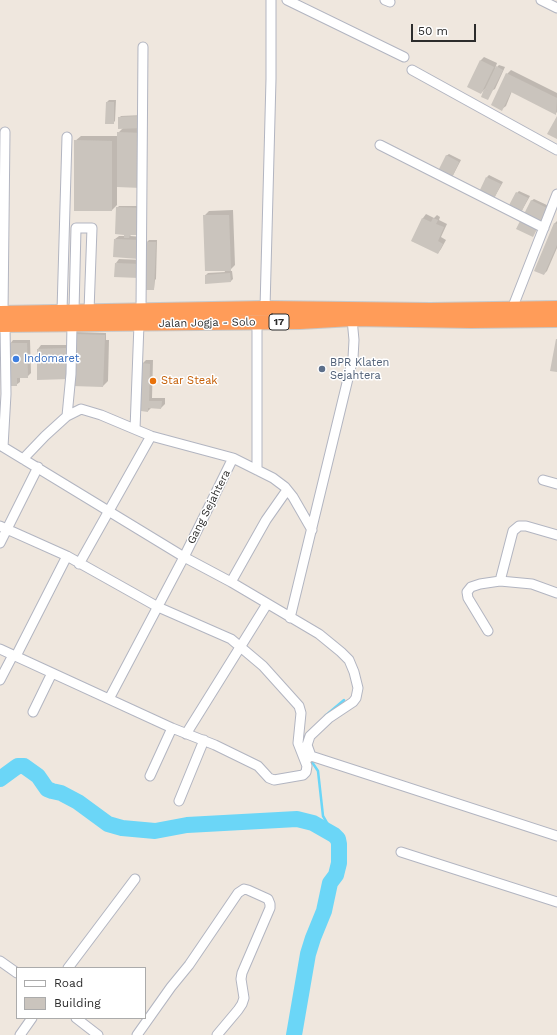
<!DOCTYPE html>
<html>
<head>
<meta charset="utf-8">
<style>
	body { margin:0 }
	#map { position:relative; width:557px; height:1035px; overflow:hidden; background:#efe7de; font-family:"Work Sans",sans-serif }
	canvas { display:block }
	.legend { position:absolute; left:16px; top:967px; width:130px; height:52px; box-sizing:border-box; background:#fff; border:1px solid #ababab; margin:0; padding:5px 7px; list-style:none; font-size:12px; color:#2c2c2c }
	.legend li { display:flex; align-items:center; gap:8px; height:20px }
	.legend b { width:20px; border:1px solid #ababab }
	.scale { position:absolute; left:411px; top:24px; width:65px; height:18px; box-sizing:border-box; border:2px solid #2c2c2c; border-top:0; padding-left:5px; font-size:12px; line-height:14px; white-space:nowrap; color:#2c2c2c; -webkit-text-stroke:3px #fff; paint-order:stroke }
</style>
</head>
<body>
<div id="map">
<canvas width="557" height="1035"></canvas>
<ul class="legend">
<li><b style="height:5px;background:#fff"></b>Road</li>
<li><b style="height:11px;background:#cac4bd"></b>Building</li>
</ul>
<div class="scale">50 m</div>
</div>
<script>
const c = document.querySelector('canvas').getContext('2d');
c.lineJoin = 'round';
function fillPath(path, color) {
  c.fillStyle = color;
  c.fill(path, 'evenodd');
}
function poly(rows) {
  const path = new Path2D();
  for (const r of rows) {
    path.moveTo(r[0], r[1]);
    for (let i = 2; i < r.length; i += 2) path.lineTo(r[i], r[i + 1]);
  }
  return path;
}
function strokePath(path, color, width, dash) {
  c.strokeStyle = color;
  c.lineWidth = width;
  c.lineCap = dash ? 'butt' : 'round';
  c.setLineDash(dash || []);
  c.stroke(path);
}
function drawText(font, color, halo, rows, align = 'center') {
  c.font = font + ' "Work Sans",sans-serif';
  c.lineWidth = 3;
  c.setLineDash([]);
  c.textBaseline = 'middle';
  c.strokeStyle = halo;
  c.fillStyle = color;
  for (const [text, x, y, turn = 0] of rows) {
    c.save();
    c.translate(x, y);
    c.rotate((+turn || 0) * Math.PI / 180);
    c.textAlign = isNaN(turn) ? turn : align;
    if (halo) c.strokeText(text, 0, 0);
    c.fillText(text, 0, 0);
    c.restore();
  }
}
fillPath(poly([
	[484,57,497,63,495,69,499,65,505,67,495,89,482,96,486,88,481,93,481,60],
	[511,70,557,93,557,112,556,113,512,91,506,106,502,109,507,74],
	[109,100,116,100,115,121,113,123,106,123,107,102],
	[143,115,141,187,117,186,117,205,112,210,75,141,81,136,118,136,118,133,124,127,119,118,121,116],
	[449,154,461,160,451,179,446,156],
	[489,175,503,182,494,198,487,177],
	[519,191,530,196,521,212,517,193],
	[534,199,549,206,540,221,531,201],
	[119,206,142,206,132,234,130,236,144,237,143,254,115,239,119,236,125,236,117,208],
	[233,210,235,265,229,271,232,271,233,279,231,281,206,275,208,273,225,272,204,216,209,211],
	[426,214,434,218,437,215,440,217,439,220,447,224,441,237,446,240,441,249,438,253,412,241,423,218],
	[557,221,557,248,547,271,544,274,535,270,555,223],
	[149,240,157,240,156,279,155,280,154,289,147,242],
	[119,259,143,260,142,273,116,263],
	[77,332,106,333,106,340,109,340,108,381,103,386,38,349,41,345,72,345,75,334],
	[13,340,30,340,31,373,27,377,20,377,20,382,16,385,10,344],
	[146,360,153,360,152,398,165,398,165,404,161,408,151,408,148,411,142,364]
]), '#0003');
strokePath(poly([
	[325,716,344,700],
	[303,746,303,741,306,736],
	[310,759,318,771,323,816,334,835]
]), '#6bd6f7', 2.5);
strokePath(poly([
	[0,779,15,768,18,766,24,766,38,776,47,789,52,791,61,793,78,802,108,824,122,828,155,831,187,825,297,819,313,823,334,835,338,839,339,844,339,863,336,875,330,883,324,911,313,938,308,954,294,1035]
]), '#6bd6f7', 16);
fillPath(poly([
	[480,60,494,67,481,94,467,87],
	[496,66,503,70,488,100,481,97,484,89,489,91,485,89],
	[506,73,557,98,556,115,511,92,502,111,491,105],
	[106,102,114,102,114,124,105,124],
	[141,116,141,128,118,129,118,117],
	[557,116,557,139,547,134],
	[117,132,142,133,141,188,117,187],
	[74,140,112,141,112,211,74,211],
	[446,155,459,162,451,180,437,173],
	[486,177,501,184,494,199,479,192],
	[516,192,528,198,521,213,508,207],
	[531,200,547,208,541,222,524,214],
	[116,207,141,208,140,235,130,235,129,238,124,238,124,235,115,234],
	[203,215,229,215,231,271,205,271],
	[422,218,431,222,433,218,438,220,436,224,444,227,438,241,443,244,438,254,411,241],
	[521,219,538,227,533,237,516,229],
	[554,223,557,224,557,245,544,275,534,271],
	[114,239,140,240,139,259,113,257],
	[146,242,156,242,154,290,145,290],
	[115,263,139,264,139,278,114,277],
	[230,273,231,282,205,284,205,275],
	[74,334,105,335,103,387,72,386],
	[556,339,557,339,557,372,550,371],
	[9,343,27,343,28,378,17,378,17,386,9,386],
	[69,348,69,379,37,380,37,349],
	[141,363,150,364,149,401,162,401,161,409,148,408,148,412,141,411]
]), '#cac4bd');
const minor = poly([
	[287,0,404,57],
	[385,0,390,2],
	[541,0,557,8],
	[412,70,557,150],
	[380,145,544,228],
	[265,308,271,79,271,0],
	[512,309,557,194],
	[141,310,143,47],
	[62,311,67,137],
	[74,311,76,228,92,228,89,311],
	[3,313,5,132],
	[67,416,71,374,72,325],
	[135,429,139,324],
	[0,445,184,557,231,582,319,634,341,652,349,660,354,672,358,688,356,698,353,702,329,718,310,736,307,745,311,756],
	[3,447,6,394,5,325],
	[23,459,45,436,67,416,81,409,101,415,151,436,233,458,273,478,285,487,293,497,312,530],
	[257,470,257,322],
	[543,480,557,484],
	[0,526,67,556,158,607,231,639,263,666,299,706,301,713,298,743,307,766,306,772,303,775,274,780,269,778,258,766,215,745,172,728,0,649],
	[0,543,38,467],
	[79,564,151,436],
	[500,581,513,531,519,526,526,526,557,535],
	[231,582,266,520,287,490],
	[290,618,353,358,354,340,352,319],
	[488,631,468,598,467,592,471,587,480,584,500,581,532,584,557,593],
	[16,656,67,556],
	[0,680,13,655],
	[109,699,184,557,233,458],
	[33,712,52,673],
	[186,734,267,604],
	[307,759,311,756,557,836],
	[150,776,172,728],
	[179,801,204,740],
	[401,852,557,902],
	[0,961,17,973],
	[68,968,135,879],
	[76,1018,98,1035],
	[20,1035,32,1018],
	[137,1035,171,987,189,965,238,893,244,889,248,890,268,899,270,904,270,908,242,973,241,979,244,998,242,1004,238,1010,217,1035]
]);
const highway = poly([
	[0,313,265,308,430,310,557,308],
	[0,325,300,322,352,319,471,321,557,320]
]);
strokePath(minor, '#b2b5c1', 11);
strokePath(highway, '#c8c8c8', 16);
strokePath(minor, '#fff', 9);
strokePath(highway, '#ff9c59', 14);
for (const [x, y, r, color] of [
	[16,359,4,"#3f7fe0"],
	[322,369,4,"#5c6f8a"],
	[153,381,4,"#e8710a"]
]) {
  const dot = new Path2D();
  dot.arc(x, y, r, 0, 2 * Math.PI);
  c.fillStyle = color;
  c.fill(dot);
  strokePath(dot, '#fff', 1.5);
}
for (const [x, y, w] of [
	[279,322,20]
]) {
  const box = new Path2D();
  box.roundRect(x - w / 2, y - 8, w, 16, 3);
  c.fillStyle = '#fff';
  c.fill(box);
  strokePath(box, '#2c2c2c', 1);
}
drawText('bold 10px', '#2c2c2c', null, [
	["17",279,322]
]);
drawText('11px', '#2c2c2c', '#fff', [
	["Jalan Jogja - Solo",207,323,-1],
	["Gang Sejahtera",209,507,-63]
]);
drawText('11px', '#366cbe', '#fff', [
	["Indomaret",24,359]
], 'left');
drawText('11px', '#4e5e75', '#fff', [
	["BPR Klaten",330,363],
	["Sejahtera",330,376]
], 'left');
drawText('11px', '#c56008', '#fff', [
	["Star Steak",161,381]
], 'left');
</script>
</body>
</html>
